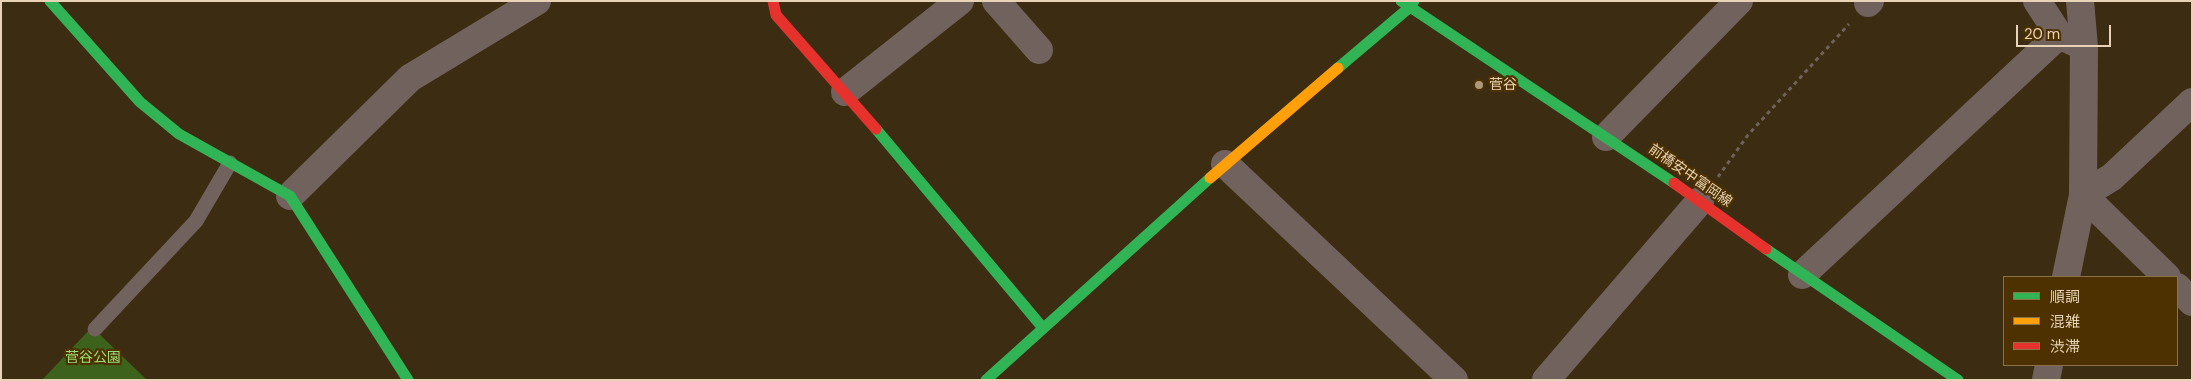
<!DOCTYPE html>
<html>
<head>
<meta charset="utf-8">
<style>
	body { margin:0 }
	#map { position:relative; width:2193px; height:381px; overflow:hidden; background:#3c2c12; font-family:"DM Sans","Noto Sans JP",sans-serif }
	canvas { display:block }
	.frame { position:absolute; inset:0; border:2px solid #e9d3b6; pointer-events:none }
	.legend { position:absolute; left:2003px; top:276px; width:175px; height:90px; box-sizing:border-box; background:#4d3100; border:1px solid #8b7249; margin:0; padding:6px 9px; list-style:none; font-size:15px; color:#e9d3b6 }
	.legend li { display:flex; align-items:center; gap:10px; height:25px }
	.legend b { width:25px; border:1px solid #8b7249 }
	.scale { position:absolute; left:2016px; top:25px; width:95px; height:22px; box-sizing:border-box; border:2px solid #e9d3b6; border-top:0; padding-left:6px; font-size:15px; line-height:18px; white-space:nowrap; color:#e9d3b6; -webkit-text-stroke:4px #4d3100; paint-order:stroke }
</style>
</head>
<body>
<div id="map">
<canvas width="2193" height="381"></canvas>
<div class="frame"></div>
<ul class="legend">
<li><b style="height:6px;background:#30b455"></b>順調</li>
<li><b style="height:6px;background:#ff9f0a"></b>混雑</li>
<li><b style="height:6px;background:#e5322d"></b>渋滞</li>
</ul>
<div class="scale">20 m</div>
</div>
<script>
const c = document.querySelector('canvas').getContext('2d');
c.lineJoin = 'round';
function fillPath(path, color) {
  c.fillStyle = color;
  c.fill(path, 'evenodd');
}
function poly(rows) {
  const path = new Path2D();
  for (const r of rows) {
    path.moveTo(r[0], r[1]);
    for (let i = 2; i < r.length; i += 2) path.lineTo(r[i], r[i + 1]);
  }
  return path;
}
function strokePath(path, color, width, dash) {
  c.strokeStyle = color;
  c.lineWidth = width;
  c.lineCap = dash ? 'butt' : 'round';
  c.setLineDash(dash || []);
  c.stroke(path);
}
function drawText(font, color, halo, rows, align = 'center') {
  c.font = font + ' "DM Sans","Noto Sans JP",sans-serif';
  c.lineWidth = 4.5;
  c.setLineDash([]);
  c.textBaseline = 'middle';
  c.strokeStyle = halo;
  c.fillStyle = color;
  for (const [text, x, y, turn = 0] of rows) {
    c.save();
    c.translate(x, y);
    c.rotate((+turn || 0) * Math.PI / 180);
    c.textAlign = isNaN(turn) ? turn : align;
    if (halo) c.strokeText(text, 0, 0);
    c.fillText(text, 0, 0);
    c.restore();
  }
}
fillPath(poly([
	[92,327,147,380,42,380]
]), '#3d621c');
strokePath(poly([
	[1718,177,1748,135,1849,24]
]), '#6e6259', 3, [4, 4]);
strokePath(poly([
	[95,329,196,221,230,163]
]), '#71625e', 15);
strokePath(poly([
	[996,1,1039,50],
	[2037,1,2059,35,2076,43],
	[1868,3,1870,1],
	[845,92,960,1],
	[1606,137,1739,1],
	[1225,164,1454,380],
	[290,196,410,78,537,1],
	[1802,275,2059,35],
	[2066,277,2083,195,2084,47,2080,1],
	[2167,277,2083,195,2112,177,2192,102],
	[2177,287,2192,302],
	[1546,380,1700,201],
	[2046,380,2049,365]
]), '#71625e', 28);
strokePath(poly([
	[50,1,140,102,179,134,290,196,408,380],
	[1401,1,1674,183],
	[1338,68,1410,7,1414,1],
	[876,129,1043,328],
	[1766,249,1958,380],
	[986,380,1210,178]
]), '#30b455', 11);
strokePath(poly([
	[1210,178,1338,68]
]), '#ff9f0a', 11);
strokePath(poly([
	[773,1,776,15,876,129],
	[1674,183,1766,249]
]), '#e5322d', 11);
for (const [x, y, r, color] of [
	[1479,85,5,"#ac997d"]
]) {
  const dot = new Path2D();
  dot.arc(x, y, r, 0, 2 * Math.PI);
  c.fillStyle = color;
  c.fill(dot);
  strokePath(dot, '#4d3100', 2);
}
drawText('14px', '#e9d3b6', '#4d3100', [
	["菅谷",1489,85]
], 'left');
drawText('14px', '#e9d3b6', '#4d3100', [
	["前橋安中富岡線",1690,176,35]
]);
drawText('14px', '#9ade71', '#4d3100', [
	["菅谷公園",93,358]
]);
</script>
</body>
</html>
